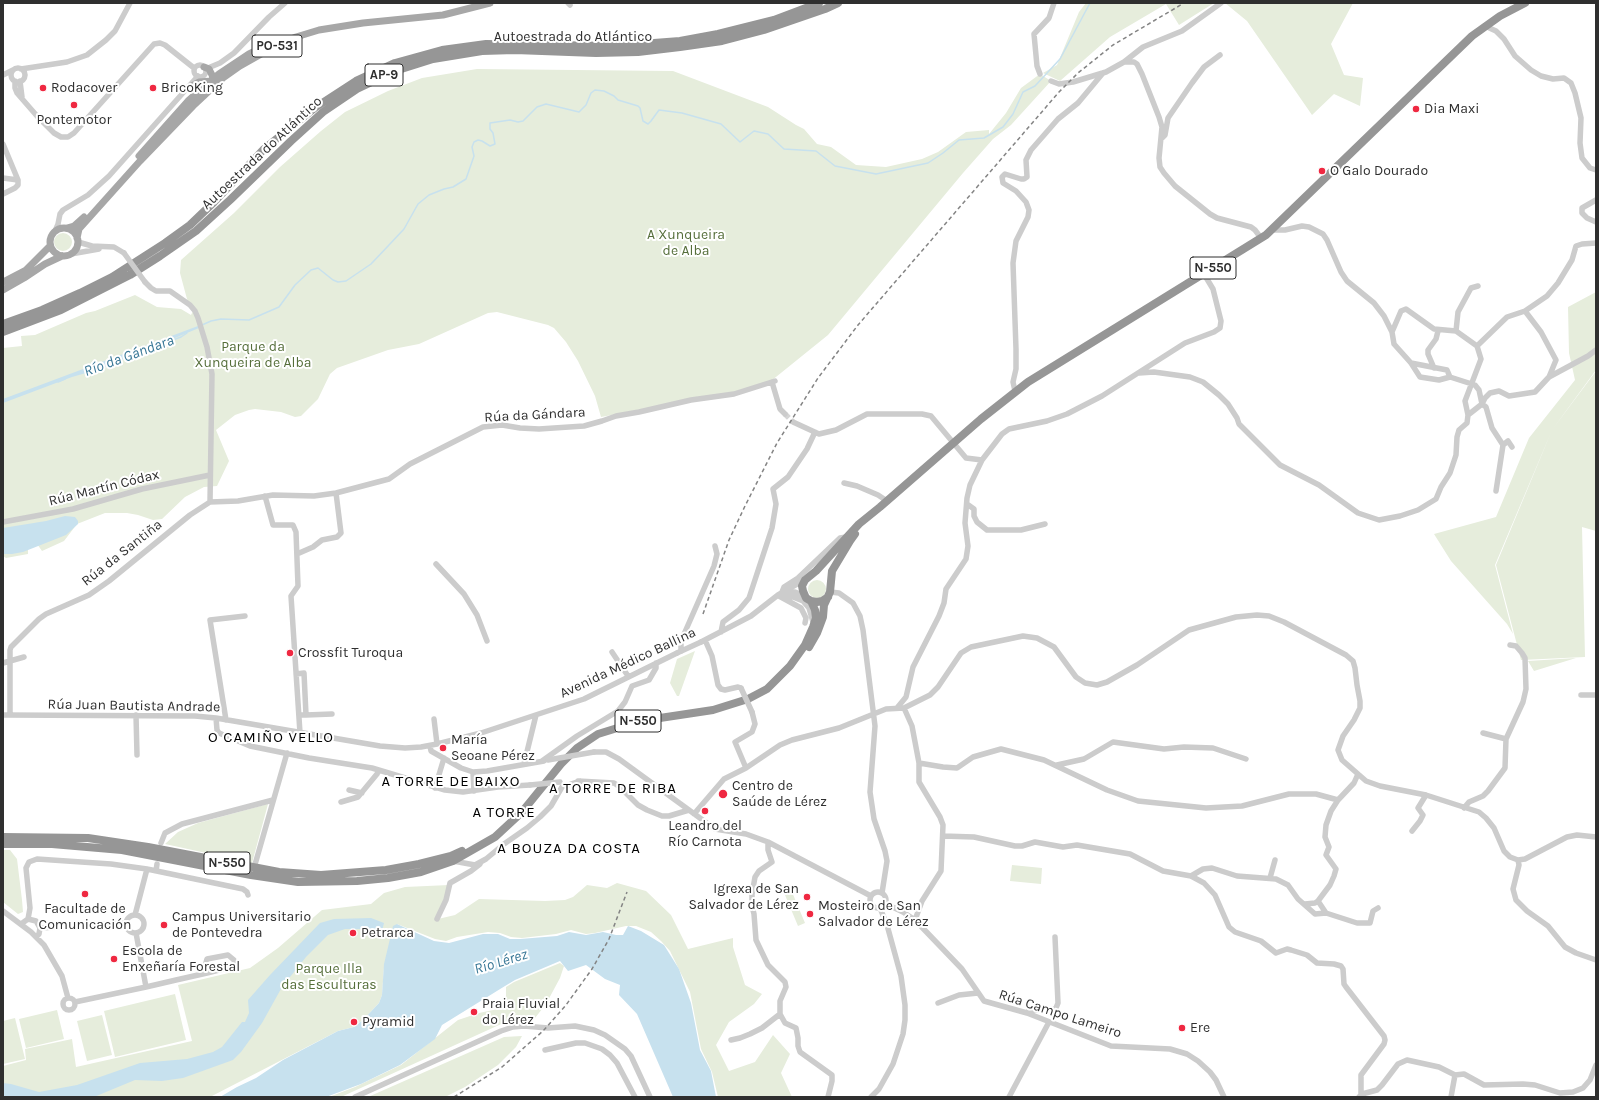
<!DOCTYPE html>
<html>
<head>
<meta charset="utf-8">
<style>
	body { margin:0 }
	#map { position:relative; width:1599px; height:1100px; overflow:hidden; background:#fff; font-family:Karla,sans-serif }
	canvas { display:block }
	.frame { position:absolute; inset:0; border:4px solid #2f2f2f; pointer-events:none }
</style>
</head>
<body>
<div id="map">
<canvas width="1599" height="1100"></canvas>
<div class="frame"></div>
</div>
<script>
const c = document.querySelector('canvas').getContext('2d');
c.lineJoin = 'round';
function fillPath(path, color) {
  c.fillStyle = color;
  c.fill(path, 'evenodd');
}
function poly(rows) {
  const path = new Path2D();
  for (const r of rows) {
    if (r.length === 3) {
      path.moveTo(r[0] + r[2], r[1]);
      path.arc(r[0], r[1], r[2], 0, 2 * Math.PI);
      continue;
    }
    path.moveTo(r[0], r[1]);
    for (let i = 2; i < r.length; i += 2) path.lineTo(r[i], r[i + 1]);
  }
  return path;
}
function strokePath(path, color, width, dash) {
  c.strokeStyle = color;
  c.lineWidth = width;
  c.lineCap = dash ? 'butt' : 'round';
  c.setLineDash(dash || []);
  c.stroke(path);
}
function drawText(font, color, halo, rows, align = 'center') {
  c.font = font + ' Karla,sans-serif';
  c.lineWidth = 4;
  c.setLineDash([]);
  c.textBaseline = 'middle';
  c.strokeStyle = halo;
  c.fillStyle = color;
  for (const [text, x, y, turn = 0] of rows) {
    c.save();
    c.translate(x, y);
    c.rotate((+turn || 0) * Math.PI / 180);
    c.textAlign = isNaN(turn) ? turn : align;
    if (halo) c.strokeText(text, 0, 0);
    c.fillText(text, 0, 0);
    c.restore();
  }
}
fillPath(poly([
	[1086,3,1214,3,1179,25,1166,4,1110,37,1060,81,1043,73,1057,65,1079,12],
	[1225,3,1353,3,1331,44,1344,75,1363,78,1360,106,1334,94,1312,115,1247,21],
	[477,69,673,71,768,107,796,125,804,129,817,144,831,147,856,165,886,167,922,159,938,152,966,132,989,130,989,134,1006,113,1021,88,1040,74,1051,81,1011,125,993,139,963,173,828,335,771,381,736,392,601,417,595,396,578,361,566,342,554,328,548,325,497,312,488,313,419,344,388,350,337,368,330,374,318,399,301,416,295,417,281,412,255,409,249,410,235,415,216,430,229,461,217,486,204,487,185,497,162,519,153,520,138,515,127,513,105,513,77,524,64,541,42,551,35,541,28,546,28,554,6,558,3,556,3,348,22,346,21,336,35,335,86,313,95,311,135,295,157,307,181,309,191,315,193,311,187,299,180,273,181,260,234,213,280,167,321,131,345,112,388,91,422,78],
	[63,242,9],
	[1596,292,1596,370,1552,430,1495,565,1513,634,1507,624,1451,561,1434,534,1496,517,1529,438,1575,380,1569,353,1568,307],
	[1596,371,1596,531,1582,527,1585,657,1521,660,1496,565,1552,430],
	[817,589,9],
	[695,651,679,696,677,696,670,683,677,659],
	[1576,658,1534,671,1528,661],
	[268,804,252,863,165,844,178,832,198,823],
	[3,850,10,850,17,859,22,900,23,912,18,914,3,902],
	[1012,865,1042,868,1041,884,1010,881],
	[617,883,646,891,671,915,688,949,733,938,733,947,745,985,762,994,754,1004,729,1022,716,1045,729,1071,755,1062,773,1035,790,1054,781,1073,792,1097,718,1097,712,1072,701,1049,690,992,670,951,661,941,651,932,636,926,626,926,595,933,586,934,571,930,556,934,522,938,511,937,500,933,488,932,457,937,446,941,435,939,397,924,384,967,382,995,379,1003,364,1019,354,1027,338,1031,210,1097,3,1097,3,1066,26,1060,25,1049,72,1039,76,1067,192,1041,178,985,250,968,278,948,322,910,371,904,384,893,405,887,449,885,438,919,455,915,479,899,545,901,565,900,573,897,587,885,607,888],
	[792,892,805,923,798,926,785,895],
	[560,963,564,966,560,978,546,1004,535,1018,521,1017,510,1020,341,1097,329,1097,355,1087,401,1065,458,1020,479,1013,498,1009,501,1006,506,998,506,987,514,982],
	[175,994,186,1040,115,1057,104,1011],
	[57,1010,64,1039,26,1048,19,1019],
	[102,1015,112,1055,87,1061,77,1021],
	[15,1018,25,1059,3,1064,3,1021],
	[522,1036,516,1047,498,1065,465,1087,445,1097,368,1097,504,1037]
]), '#e6eddc');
fillPath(poly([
	[198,326,199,328,100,369,72,377,3,403,3,399],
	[65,516,75,517,78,521,78,524,66,535,23,552,12,554,3,554,3,528,46,521],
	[371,918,384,923,381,935,368,929,345,929,328,935,306,957,282,987,262,1023,241,1052,233,1060,183,1078,162,1081,135,1080,94,1097,3,1097,3,1083,11,1084,39,1092,77,1085,140,1063,187,1059,213,1052,222,1047,242,1022,245,1022,249,1013,248,1000,270,975,320,923,334,919],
	[397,924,434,941,449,943,483,934,498,934,510,939,520,939,557,936,569,932,586,935,603,932,616,935,623,935,628,926,641,931,664,945,679,969,691,1003,700,1050,711,1071,716,1097,673,1097,637,1014,619,995,620,985,605,979,586,965,568,971,560,961,515,980,505,986,442,1025,435,1039,400,1065,361,1084,326,1097,220,1097,237,1087,256,1078,283,1060,338,1031,354,1027,363,1020,379,1003,382,995,384,964,393,926]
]), '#c7e1ee');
strokePath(poly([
	[202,325,211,321,221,319,249,320,279,307,295,285,311,270,318,268,333,280,338,282,346,281,371,264,389,245,404,229,418,204,429,195,444,189,453,187,466,179,474,156,472,147,474,142,478,140,482,141,490,146,495,144,493,133,490,129,490,123,510,120,518,122,523,121,537,107,546,104,579,112,586,105,591,93,595,90,604,91,614,96,618,100,638,106,640,108,643,121,648,124,651,121,659,110,682,113,721,124,740,142,754,131,768,134,784,149,816,151,835,166,876,174,928,163,943,153,959,140,984,138,1003,127,1013,114,1023,92,1035,86,1060,59,1090,3],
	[148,349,181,337,187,333],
	[58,382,65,379]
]), '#c7e1ee', 1.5);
strokePath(poly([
	[377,930,391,935,395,940]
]), '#c7e1ee', 4.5);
strokePath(poly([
	[785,414,793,422]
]), '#d5d5d5', 5.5, [5.5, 3]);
strokePath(poly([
	[568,3,570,5],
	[1485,26,1496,31,1504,39,1515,56,1531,70,1541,76,1553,79,1564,78,1571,83,1575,93,1581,118,1580,143,1582,158,1590,168,1596,170],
	[1124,62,1134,62,1137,64,1142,74,1159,117,1162,127,1159,158,1160,167,1164,173,1175,186,1210,214,1217,218,1251,227,1255,230,1261,238],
	[200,71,6],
	[208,68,220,63,234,53,269,17,285,3],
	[18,75,7],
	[21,69,67,62,87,55,106,40,115,31,130,3],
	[1040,74,1037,66,1034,34,1049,18,1054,3],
	[3,75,13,70],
	[15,81,15,88,17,93,37,116,54,133,61,137,68,137,74,133,154,44,160,43,165,45,194,68],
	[20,81,22,97],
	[1051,81,1059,84,1073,82,1106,72,1124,62,1143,47,1182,31,1221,3],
	[1161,139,1165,135,1168,118,1192,83,1204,67,1220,55],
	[3,144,18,180],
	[3,178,18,180],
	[3,194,15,188,18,185,18,180],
	[1596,200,1582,208,1582,213,1587,218,1596,222],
	[1271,230,1285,230,1302,226,1309,227,1323,234,1327,240,1341,272,1347,281,1374,303,1384,316,1392,332,1394,344,1411,363,1420,377,1439,380,1450,377,1475,385,1479,390,1482,404,1486,407,1492,428,1503,445,1496,491],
	[55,231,58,224,60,214,63,210,88,195,109,176,198,76],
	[78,242,92,246,114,247,124,253],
	[71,254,99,249],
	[145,282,151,288,156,291,170,291,190,305,195,311,198,318,207,347,212,374,210,502],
	[1456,331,1458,312,1471,288,1478,286],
	[1477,346,1507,317,1525,311,1547,296,1558,283,1572,260,1576,246,1582,244,1596,243],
	[1411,363,1447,370,1450,377],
	[1434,368,1428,354,1428,350,1436,339,1438,331],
	[1139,373,1154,372,1190,377,1203,382,1219,395,1228,404,1237,418,1239,424,1280,465,1319,485,1358,513,1379,520,1400,516,1418,510,1436,499,1441,487,1450,473,1456,455,1457,437,1459,430,1467,423,1468,415,1465,401,1481,359,1477,346,1456,331,1434,329,1406,309,1401,311,1392,332],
	[1549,377,1588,356,1596,350],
	[772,382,780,409,785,414],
	[1015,391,1013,382,1016,369,1016,349,1013,263,1016,241,1028,217,1029,210,1026,202,1016,191,1003,183,1002,177,1005,174,1021,179,1024,179,1027,177,1026,160,1031,150,1058,119,1078,103,1103,73],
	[1468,415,1482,404,1485,398,1490,393,1499,391,1509,396,1535,392,1549,377,1556,360,1541,332,1525,311],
	[793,422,819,434,836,430,867,414,922,414,931,416,966,458,982,460],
	[1503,445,1508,441,1512,447],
	[844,483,857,486,878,495,887,501],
	[265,496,273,525,293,525,296,532,298,586,291,596,300,733],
	[967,504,974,509,974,516,977,522,987,530,1021,530,1045,524],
	[3,522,73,509,142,489,210,475],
	[297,554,313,547,322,540,337,537,341,533,336,493],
	[436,564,464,594,477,615,487,641],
	[782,592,784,587,798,578,840,538,846,537],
	[830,592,839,593,853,603,860,616,863,630,875,726,870,792,874,819,885,851,887,861,882,893],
	[785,594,795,592,804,596],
	[782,595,793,597,803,601,809,608,813,622],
	[779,596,801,608,806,618,805,623],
	[721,632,723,622,739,610,749,598,772,528,776,504,773,489,788,477,807,449,815,432],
	[705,640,712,656,718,685,721,689,725,690,738,687,741,688],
	[701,642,751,616,778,595,804,580],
	[681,651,681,641,714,566,717,554,715,546],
	[612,652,628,676],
	[3,663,24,657],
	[296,674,304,673,306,715,299,715],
	[1581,695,1596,695],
	[897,708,906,697,913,667,939,616,944,603,946,589,966,559,968,546,965,523,967,498,970,485,982,460,1002,434,1009,429,1047,421,1067,414,1102,396,1185,343,1214,332,1220,328,1221,321,1213,289,1204,274],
	[904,708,912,726,919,763,919,782,940,817,943,825,941,871,922,901,915,920],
	[3,715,195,716,216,718,380,746,405,748,421,747,437,744,481,733,584,699,677,653],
	[10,715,10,650,11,647,39,619,46,614,89,595,109,581,190,515,210,502,238,501,273,495,314,496,336,493,389,479,410,464,483,427,502,425,520,428,539,429,584,426,602,421,616,416,639,412,691,400,734,394,775,381],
	[136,715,137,755],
	[306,715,332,714],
	[216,718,217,730,219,733,250,746,309,758,372,768,445,790,463,792,498,787,530,785],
	[434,719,437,744],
	[226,720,210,620,245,616],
	[1483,733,1506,739],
	[430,746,431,751,461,768,473,772,487,771,544,761],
	[594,752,606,752,619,759,715,829,746,834,768,842,871,896],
	[542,761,577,736,618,711,625,702,632,686,649,680,656,668,656,663],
	[919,763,943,767,957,768,973,757,1001,749,1044,760,1107,790,1138,801,1206,808,1242,806,1289,794,1316,794,1338,800],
	[524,764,536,715],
	[1057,765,1084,759,1113,742,1164,749,1184,747,1213,748,1246,759],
	[746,768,735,742,752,732,755,724,752,712],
	[473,772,474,791],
	[578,781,614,783,620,787,638,805,647,810,662,816,669,816,689,810],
	[435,788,444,758],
	[349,790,362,793],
	[341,802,358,797,377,774],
	[1464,808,1469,802,1483,796,1488,791,1505,768,1506,739,1523,702,1526,689,1525,658,1522,653,1516,646,1510,645],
	[694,814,724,779,746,768,780,745,792,740,839,728,886,709,904,708,930,695,938,687,961,653,971,647,1023,636,1037,638,1054,647,1076,677,1085,683,1097,685,1107,682,1137,665,1189,630,1236,617,1257,615,1269,616,1284,622,1346,655,1353,661,1355,668,1357,685,1360,701,1360,708,1354,720,1343,736,1338,750,1342,760,1366,781,1380,786,1426,795,1479,812,1486,818,1494,828,1504,851,1510,857,1518,860,1525,859,1567,837,1577,835,1596,837],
	[1412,831,1420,821,1423,815,1418,808,1426,795],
	[943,836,974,837,1015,846,1022,846,1035,842,1063,847,1077,845,1130,854,1163,871,1191,876,1204,883,1215,895,1229,927,1235,932,1261,941,1276,953,1287,949,1291,950,1307,955,1317,963,1334,964,1341,966,1343,969,1344,984,1346,987,1384,1036,1385,1040,1384,1044,1361,1075,1361,1095],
	[768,842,768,850,772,862,759,871,755,877,752,894,752,906,754,914,756,940,768,965,785,982,786,987,780,1001,780,1014,785,1023,796,1028,798,1038,798,1046,800,1052,832,1075,832,1081,828,1097],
	[161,843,165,833,182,824,273,800],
	[1518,860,1519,865,1513,889,1516,900,1527,911,1548,926,1565,947,1576,953,1596,960],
	[453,861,475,865,486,859,504,844,527,828,540,817,551,806,562,787,580,781],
	[254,868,287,753],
	[156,871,157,864],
	[1191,876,1203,869,1212,868,1237,876,1276,879,1288,885,1298,899,1315,914,1326,913],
	[1270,878,1275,860],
	[878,900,8],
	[1318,901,1326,913,1357,923,1370,923,1373,911,1378,908],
	[886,904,903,912,915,920,962,969,984,1001,1027,1013,1111,1046,1170,1049,1187,1054,1198,1061,1210,1072,1216,1080,1224,1097],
	[1305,904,1315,903,1318,901,1330,885,1334,876,1336,869,1326,855,1329,847,1325,837,1326,825,1331,811,1338,800,1354,783,1358,774],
	[3,911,31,932,44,945,62,976,68,998],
	[135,915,147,869],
	[135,924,9],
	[28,919,30,908,26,868,29,862,37,859,111,864,147,869,243,889,247,892,248,895],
	[437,919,446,900,450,883,471,871,480,864],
	[21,924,28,919,36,921,40,928,39,934,36,937],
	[40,928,126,923],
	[136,933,146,987],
	[69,1004,6],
	[75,1002,146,987,176,980,207,973,235,966,234,960,228,955,207,959,205,966,207,973],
	[938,1003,959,995,978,993],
	[1027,1013,1029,1010,1053,1010,1056,1008,1058,1003,1055,937],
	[731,1040,740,1038,750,1034,762,1028,780,1014],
	[545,1050,576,1043,585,1043,602,1049,610,1055,617,1063,635,1097],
	[355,1097,501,1031,513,1027,524,1026,548,1028,575,1026,594,1030,605,1035,625,1049,631,1056,650,1097],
	[871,1097,879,1089,893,1064,903,1034,905,1020,905,1005,901,976,887,925,880,908],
	[1009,1097,1049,1022],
	[1359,1097,1362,1094,1377,1090,1382,1085,1398,1064,1407,1060,1439,1067,1455,1075,1464,1074,1484,1085,1523,1084,1535,1085,1560,1093,1573,1092,1583,1088,1590,1080,1596,1065],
	[1451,1097,1455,1075]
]), '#ccc', 5.5);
strokePath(poly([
	[204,67,209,69,212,75,213,78,210,82],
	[188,88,199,82,212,81],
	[139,156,188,101,219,74,249,54,280,39],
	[67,228,74,226,84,217],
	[64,242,14],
	[77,238,79,229,140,161,193,106,223,78,240,66,279,44,296,37,319,30,363,23,443,15,490,3],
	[3,282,26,270,50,246],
	[3,290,24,278,45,264,62,256]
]), '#a7a7a7', 7);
strokePath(poly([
	[3,324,42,310,80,293,112,277,165,243,190,225,214,202,264,149,316,107,356,81,395,63,442,50,486,44,615,46,680,41,718,34,774,20,819,3],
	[3,332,61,310,130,275,160,256,196,231,230,200,291,141,323,112,357,89,395,71,433,59,482,51,515,50,596,53,638,52,680,47,722,41,764,30,825,9,838,3],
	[828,597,822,601,817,602,811,601,806,598,803,591,802,586,805,580,816,571,859,524,880,507,981,419,1028,382,1266,235,1472,36,1500,16,1525,3],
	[809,647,817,633,823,617,824,605,830,592,832,571,850,541,855,534],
	[3,837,88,838,148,847,279,872,321,875,386,870,419,864,451,856,462,851],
	[3,844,52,844,122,850,251,875,298,882,357,881,388,878,421,872,453,861,495,837,522,812,561,764,577,748,598,734,640,721,713,710,748,699,767,689,790,666,805,645,813,627,816,618,815,610,811,601]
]), '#969696', 8);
strokePath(poly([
	[703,614,729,540,745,506,777,443,818,378,858,325,1059,92,1078,73,1113,45,1184,3],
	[454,1097,502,1067,543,1031,566,1005,592,969,609,939,627,892]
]), '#848484', 1.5, [4, 3]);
strokePath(poly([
	[124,253,145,282],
	[677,653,701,642],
	[741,688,752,712],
	[548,760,594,752],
	[530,785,560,782]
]), '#ccc', 5.5);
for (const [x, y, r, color] of [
	[43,88,4,"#ef2841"],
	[153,88,4,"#ef2841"],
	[74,105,4,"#ef2841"],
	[1416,109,4,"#ef2841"],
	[1322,171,4,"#ef2841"],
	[290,653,4,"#ef2841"],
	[443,748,4,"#ef2841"],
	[723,794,5,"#ef2841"],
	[705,811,4,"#ef2841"],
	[85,894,4,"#ef2841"],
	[807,897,4,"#ef2841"],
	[810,914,4,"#ef2841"],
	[164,925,4,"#ef2841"],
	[353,933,4,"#ef2841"],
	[114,959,4,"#ef2841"],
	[474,1012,4,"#ef2841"],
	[354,1022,4,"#ef2841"],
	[1182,1028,4,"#ef2841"]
]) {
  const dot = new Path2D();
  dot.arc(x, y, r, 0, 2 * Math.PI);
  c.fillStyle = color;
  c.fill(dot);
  strokePath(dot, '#fff', 1.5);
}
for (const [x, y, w] of [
	[277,46,50],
	[384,75,38],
	[1213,268,46],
	[638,721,46],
	[227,863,46]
]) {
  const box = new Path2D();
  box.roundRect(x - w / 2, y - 11, w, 22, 3);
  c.fillStyle = '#fff';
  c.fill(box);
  strokePath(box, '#2f2f2f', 1);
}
drawText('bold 13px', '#2f2f2f', null, [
	["PO-531",277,46],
	["AP-9",384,75],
	["N-550",1213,268],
	["N-550",638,721],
	["N-550",227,863]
]);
drawText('14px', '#2f2f2f', '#fff', [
	["Autoestrada do Atlántico",573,37],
	["Autoestrada do Atlántico",262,153,-43],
	["Rúa da Gándara",535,415,-3],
	["Rúa Martín Códax",104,488,-14],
	["Rúa da Santiña",122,553,-38],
	["Avenida Médico Ballina",628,663,-25],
	["Rúa Juan Bautista Andrade",134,706,1],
	["Rúa Campo Lameiro",1060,1014,18]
]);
drawText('14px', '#2f2f2f', '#fff', [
	["Rodacover",51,88],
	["BricoKing",161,88],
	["Dia Maxi",1424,109],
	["Pontemotor",74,120,"center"],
	["O Galo Dourado",1330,171],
	["Crossfit Turoqua",298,653],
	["María",451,740],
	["Seoane Pérez",451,756],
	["Centro de",732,786],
	["Saúde de Lérez",732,802],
	["Leandro del",705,826,"center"],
	["Río Carnota",705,842,"center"],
	["Igrexa de San",799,889,"right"],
	["Salvador de Lérez",799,905,"right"],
	["Mosteiro de San",818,906],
	["Salvador de Lérez",818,922],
	["Facultade de",85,909,"center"],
	["Comunicación",85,925,"center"],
	["Campus Universitario",172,917],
	["de Pontevedra",172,933],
	["Petrarca",361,933],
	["Escola de",122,951],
	["Enxeñaría Forestal",122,967],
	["Praia Fluvial",482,1004],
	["do Lérez",482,1020],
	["Pyramid",362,1022],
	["Ere",1190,1028]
], 'left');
drawText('14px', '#556e3a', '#fff', [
	["A Xunqueira",686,235],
	["de Alba",686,251],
	["Parque da",253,347],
	["Xunqueira de Alba",253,363],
	["Parque Illa",329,969],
	["das Esculturas",329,985]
]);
drawText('italic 15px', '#387796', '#fff', [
	["Río da Gándara",129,356,-20],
	["Río Lérez",501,962,-17]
]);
c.letterSpacing = '1px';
drawText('15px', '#000', '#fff', [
	["O CAMIÑO VELLO",271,738],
	["A TORRE DE BAIXO",451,782],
	["A TORRE DE RIBA",613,789],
	["A TORRE",504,813],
	["A BOUZA DA COSTA",569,849]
]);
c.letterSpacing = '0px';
</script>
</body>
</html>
